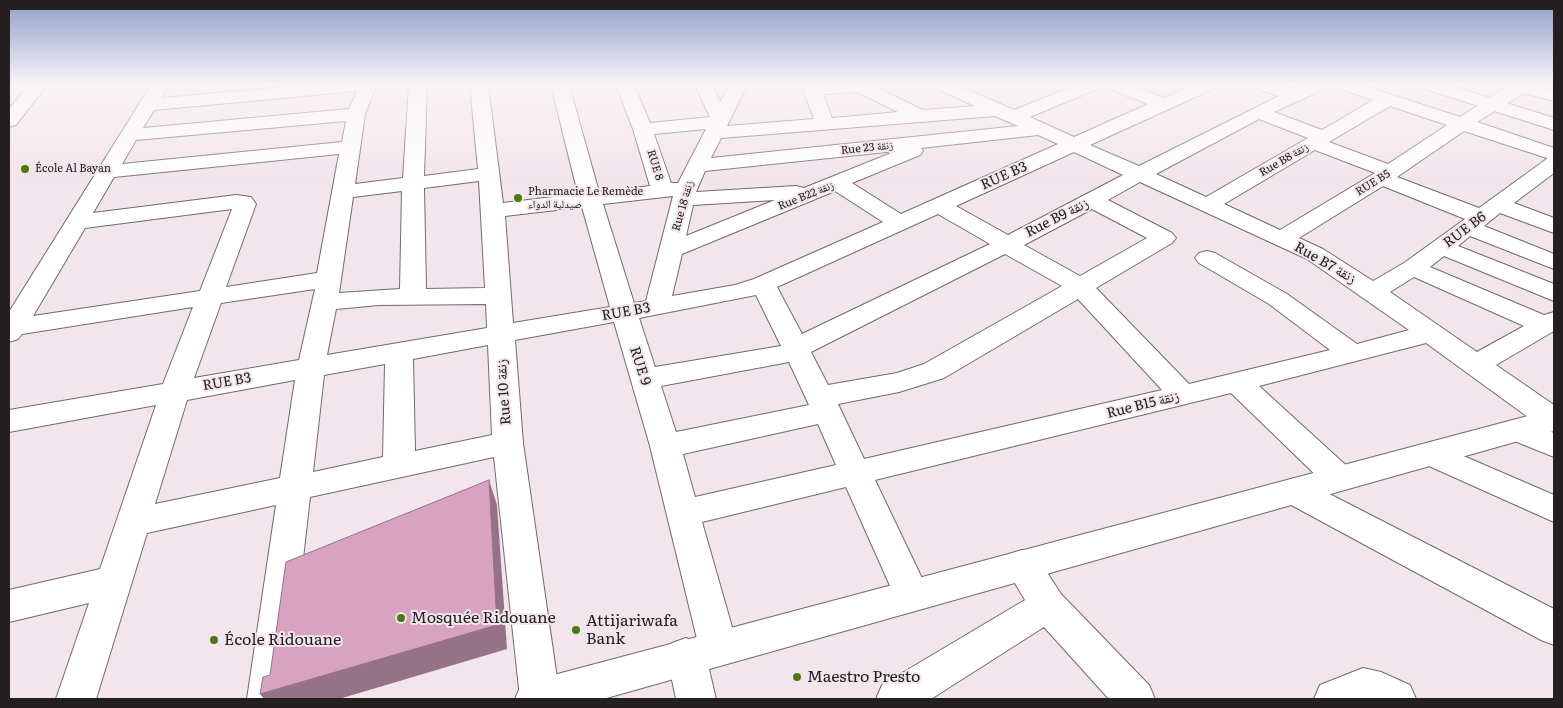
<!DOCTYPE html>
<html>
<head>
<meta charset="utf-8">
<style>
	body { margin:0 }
	#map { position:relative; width:1563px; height:708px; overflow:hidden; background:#f2e5ec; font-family:Literata,serif }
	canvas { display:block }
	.frame { position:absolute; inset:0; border:10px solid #242022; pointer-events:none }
</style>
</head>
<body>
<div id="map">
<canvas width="1563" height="708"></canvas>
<div class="frame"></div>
</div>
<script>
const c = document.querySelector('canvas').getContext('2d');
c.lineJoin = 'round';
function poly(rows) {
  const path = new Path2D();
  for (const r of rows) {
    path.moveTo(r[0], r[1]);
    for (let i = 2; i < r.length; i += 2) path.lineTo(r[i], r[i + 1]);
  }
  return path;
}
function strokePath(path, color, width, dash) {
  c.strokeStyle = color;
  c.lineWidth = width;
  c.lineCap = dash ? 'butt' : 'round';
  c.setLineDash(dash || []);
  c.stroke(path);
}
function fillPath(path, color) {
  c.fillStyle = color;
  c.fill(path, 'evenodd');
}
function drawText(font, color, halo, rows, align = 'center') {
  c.font = font + ' Literata,"Noto Naskh Arabic",serif';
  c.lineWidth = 4;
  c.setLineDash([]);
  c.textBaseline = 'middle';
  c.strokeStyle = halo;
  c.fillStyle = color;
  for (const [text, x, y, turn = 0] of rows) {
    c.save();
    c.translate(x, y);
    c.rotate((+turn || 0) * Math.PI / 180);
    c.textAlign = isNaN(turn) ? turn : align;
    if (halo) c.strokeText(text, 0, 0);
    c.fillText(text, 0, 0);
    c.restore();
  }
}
const minor = poly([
	[151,85,169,85,161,98,307,85,377,85,365,114,355,184,403,178,409,85,427,85,424,176,478,169,470,85,488,85,503,203,578,194,551,85,569,85,599,192,650,186,633,129,616,85,634,85,650,123,710,117,695,85,713,85,720,102,729,85,747,85,727,126,814,119,803,90,811,85,871,85,923,110,975,106,937,89,934,85,957,85,1014,110,1076,85,1100,85,1097,89,1030,117,1074,137,1148,104,1110,89,1107,85,1131,85,1164,98,1193,85,1216,85,1213,89,1090,145,1139,166,1279,96,1258,89,1255,85,1281,85,1294,89,1304,85,1327,85,1324,89,1274,112,1322,130,1373,100,1339,89,1336,85,1362,85,1460,117,1509,85,1536,85,1554,90,1554,101,1524,93,1477,122,1554,148,1554,173,1514,203,1554,218,1554,233,1500,213,1484,226,1554,254,1554,269,1470,236,1458,246,1554,284,1554,301,1444,256,1430,267,1544,315,1554,312,1554,331,1496,365,1554,405,1554,431,1543,428,1426,343,1259,386,1350,469,1355,478,1350,487,1339,490,1328,487,1231,393,875,480,930,595,925,606,912,611,899,606,846,487,702,522,738,648,733,660,719,666,707,661,716,699,676,699,667,656,672,643,686,638,698,643,650,446,614,322,515,340,523,443,560,699,520,698,494,457,310,497,287,699,247,699,276,505,147,533,96,699,56,699,89,603,9,622,9,590,100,569,156,405,9,432,9,410,163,384,193,307,22,334,18,339,9,342,9,312,151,85],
	[357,91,349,109,143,128,154,110,357,91],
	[857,92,898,112,832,118,823,94,857,92],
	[1390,106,1447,125,1388,164,1329,142,1390,106],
	[995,116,1018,126,711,158,721,138,995,116],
	[1259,119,1308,138,1206,197,1156,174,1259,119],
	[346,121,342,142,122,164,136,140,346,121],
	[706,129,678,183,671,183,654,134,706,129],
	[1464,131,1547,158,1548,158,1479,208,1397,177,1464,131],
	[1038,135,1058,144,901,214,852,183,920,155,923,151,921,148,1038,135],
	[1315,150,1375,173,1280,230,1224,204,1315,150],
	[896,151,804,188,796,186,696,192,705,171,896,151],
	[1074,152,1123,175,1008,235,956,206,1074,152],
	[339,154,317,273,226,287,256,204,251,197,236,195,93,213,114,177,339,154],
	[479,181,485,288,426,289,424,188,479,181],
	[1140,182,1307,259,1409,330,1357,344,1287,294,1215,253,1207,251,1199,253,1195,258,1199,263,1269,304,1330,350,1189,384,1096,288,1172,243,1176,238,1172,233,1108,200,1140,182],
	[1383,186,1465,219,1404,263,1373,281,1323,249,1299,238,1383,186],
	[402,191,400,289,339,293,353,197,402,191],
	[835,191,883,222,754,279,735,285,672,296,682,254,835,191],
	[673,196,646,301,634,303,603,204,673,196],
	[775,200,686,236,693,205,775,200],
	[582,207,610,307,513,323,505,216,582,207],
	[232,209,200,291,33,316,85,228,232,209],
	[1092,209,1147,238,1080,276,1024,245,1092,209],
	[938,214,990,244,802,334,777,287,938,214],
	[1005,254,1062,286,924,364,897,373,828,385,811,352,1005,254],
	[1414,277,1524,326,1477,352,1390,292,1414,277],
	[315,289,299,360,194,378,221,303,315,289],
	[756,295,781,346,655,367,639,318,756,295],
	[1078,299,1162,390,864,459,838,404,899,392,944,378,1078,299],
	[486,304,487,328,327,355,336,309,379,305,486,304],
	[488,345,492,435,415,451,413,359,488,345],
	[789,362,809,405,676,432,661,386,789,362],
	[385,364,383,457,313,472,324,375,385,364],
	[295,380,280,478,155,504,187,400,295,380],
	[818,424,836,465,695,497,683,454,818,424],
	[1518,419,1554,433,1554,457,1507,438,1503,430,1507,422,1518,419],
	[1431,442,1554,495,1554,522,1420,462,1415,454,1420,446,1431,442],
	[1294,478,1306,482,1554,609,1554,645,1541,640,1282,500,1278,491,1282,482,1294,478],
	[1022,550,1035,554,1061,594,1149,685,1155,699,1109,699,1044,627,931,699,876,699,882,685,1025,600,1004,565,1009,554,1022,550],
	[1363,668,1381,672,1410,685,1416,699,1314,699,1320,685,1363,668]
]);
const major = poly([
	[29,85,47,85,16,125,9,127,9,109,29,85],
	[1422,85,1449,85,1554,118,1554,130,1425,89,1422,85],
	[1554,409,1554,431,603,699,515,699,521,685,535,680,1554,409]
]);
strokePath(minor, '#74696f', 2);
strokePath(major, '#74696f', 2);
fillPath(minor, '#fff');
fillPath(major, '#fff');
fillPath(poly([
	[489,480,497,505,507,649,339,699,264,699,260,694]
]), '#967287');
const building = poly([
	[489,480,497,625,260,694,263,677,270,675,286,562,489,480]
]);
fillPath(building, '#d7a3c1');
strokePath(building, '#967287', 1);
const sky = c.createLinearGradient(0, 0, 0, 184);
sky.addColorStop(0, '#919fca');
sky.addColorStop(0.46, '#f9f3f6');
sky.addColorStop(1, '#f9f3f600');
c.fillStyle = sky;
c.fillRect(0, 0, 1563, 184);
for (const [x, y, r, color] of [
	[25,169,5,"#467c0f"],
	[518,198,5,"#467c0f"],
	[401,618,5,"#467c0f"],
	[576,630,5,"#467c0f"],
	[214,640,5,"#467c0f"],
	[797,677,5,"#467c0f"]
]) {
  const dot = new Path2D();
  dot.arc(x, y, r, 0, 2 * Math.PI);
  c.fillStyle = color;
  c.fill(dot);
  strokePath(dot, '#f2e5ec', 2);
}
drawText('11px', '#242022', '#f2e5ec', [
	["Rue 23 زنقة",867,148,-6],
	["Rue B8 زنقة",1284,160,-30],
	["RUE 8",655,165,73],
	["RUE B5",1373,183,-32],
	["Rue B22 زنقة",806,196,-22],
	["Rue 18 زنقة",683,206,-74]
]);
drawText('11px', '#242022', '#f2e5ec', [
	["École Al Bayan",35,169],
	["Pharmacie Le Remède",528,192],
	["صيدلية الدواء",528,205]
], 'left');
drawText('14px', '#242022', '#f2e5ec', [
	["RUE B3",1004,176,-24],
	["Rue B9 زنقة",1057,218,-27],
	["RUE B6",1465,230,-37],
	["Rue B7 زنقة",1325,263,30],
	["RUE B3",626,312,-10],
	["RUE 9",640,366,72],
	["RUE B3",227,382,-10],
	["Rue 10 زنقة",504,392,-94],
	["Rue B15 زنقة",1143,405,-14]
]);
drawText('16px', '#242022', '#f2e5ec', [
	["Mosquée Ridouane",411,618],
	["Attijariwafa",586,621],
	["Bank",586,639],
	["École Ridouane",224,640],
	["Maestro Presto",807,677]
], 'left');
</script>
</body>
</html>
